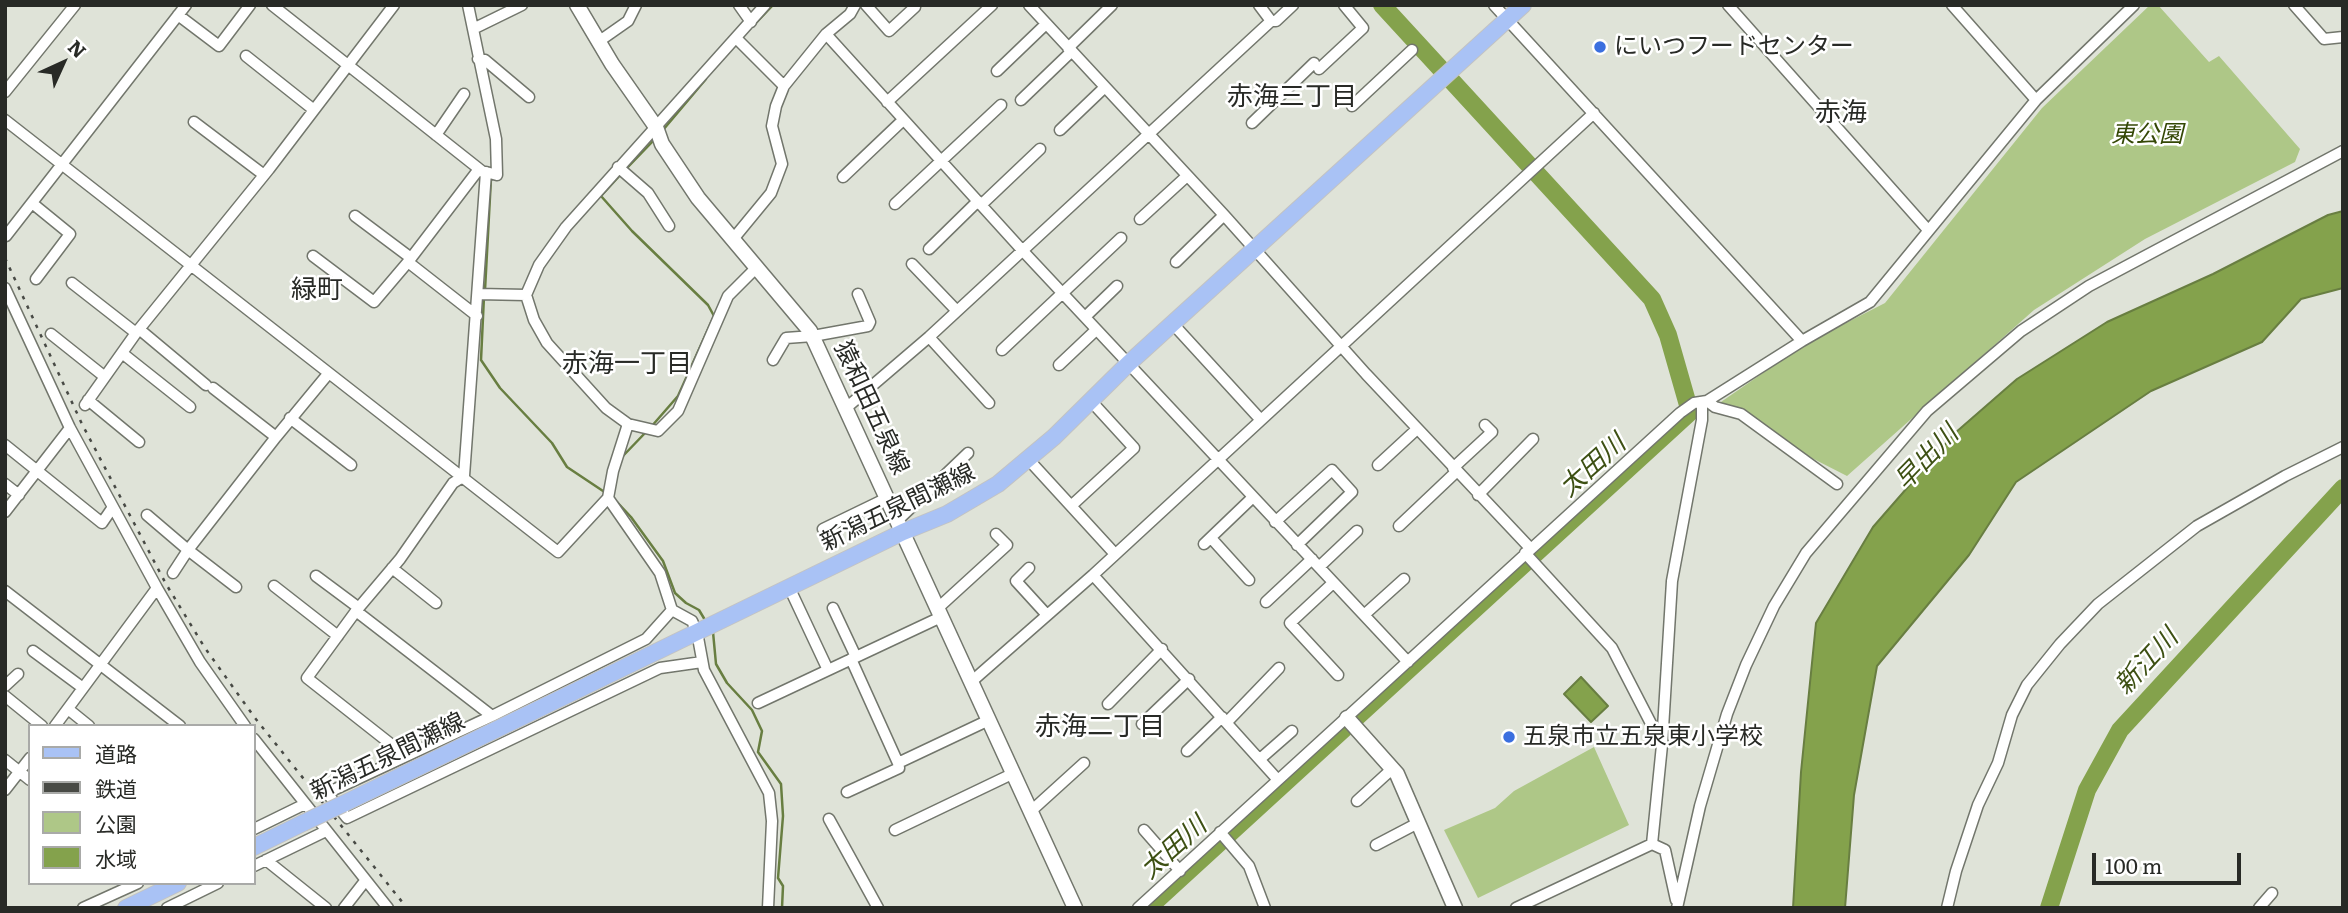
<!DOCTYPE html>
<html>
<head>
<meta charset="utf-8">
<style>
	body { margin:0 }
	#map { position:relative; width:2348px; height:913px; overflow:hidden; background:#dfe3d8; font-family:Literata,"Noto Sans JP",serif }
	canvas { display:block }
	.frame { position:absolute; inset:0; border:7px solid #282a26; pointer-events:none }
	.legend { position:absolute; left:28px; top:724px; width:228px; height:161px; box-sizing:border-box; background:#fff; border:2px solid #a9aaa8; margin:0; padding:9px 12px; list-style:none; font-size:21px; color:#282a26 }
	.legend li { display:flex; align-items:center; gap:14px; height:35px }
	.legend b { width:35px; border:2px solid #a9aaa8 }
	.north { position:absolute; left:28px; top:28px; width:70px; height:70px; -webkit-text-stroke:5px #fff; paint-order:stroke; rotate:45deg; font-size:19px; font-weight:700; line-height:28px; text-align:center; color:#282a26 }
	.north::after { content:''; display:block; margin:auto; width:24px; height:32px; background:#282a26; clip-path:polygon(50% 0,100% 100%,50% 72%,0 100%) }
	.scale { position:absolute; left:2092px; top:853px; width:149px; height:32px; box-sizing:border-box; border:4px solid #282a26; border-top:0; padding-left:9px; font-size:21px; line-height:24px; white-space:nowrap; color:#282a26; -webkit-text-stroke:5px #fff; paint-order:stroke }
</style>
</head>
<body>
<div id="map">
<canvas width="2348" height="913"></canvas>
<div class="frame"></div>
<ul class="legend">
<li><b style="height:9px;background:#a9c2f5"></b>道路</li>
<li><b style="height:9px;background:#484a45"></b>鉄道</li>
<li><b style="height:19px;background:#aec787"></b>公園</li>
<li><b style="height:19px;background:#84a24c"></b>水域</li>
</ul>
<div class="north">N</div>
<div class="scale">100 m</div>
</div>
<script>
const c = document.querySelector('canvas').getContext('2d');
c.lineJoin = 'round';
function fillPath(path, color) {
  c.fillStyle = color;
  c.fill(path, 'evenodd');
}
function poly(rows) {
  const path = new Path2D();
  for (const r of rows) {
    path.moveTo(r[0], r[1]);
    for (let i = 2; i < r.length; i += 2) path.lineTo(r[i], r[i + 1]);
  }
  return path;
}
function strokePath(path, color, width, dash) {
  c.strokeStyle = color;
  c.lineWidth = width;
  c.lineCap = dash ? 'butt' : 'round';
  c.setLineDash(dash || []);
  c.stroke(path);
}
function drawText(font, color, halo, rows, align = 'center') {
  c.font = font + ' Literata,"Noto Sans JP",serif';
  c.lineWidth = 5;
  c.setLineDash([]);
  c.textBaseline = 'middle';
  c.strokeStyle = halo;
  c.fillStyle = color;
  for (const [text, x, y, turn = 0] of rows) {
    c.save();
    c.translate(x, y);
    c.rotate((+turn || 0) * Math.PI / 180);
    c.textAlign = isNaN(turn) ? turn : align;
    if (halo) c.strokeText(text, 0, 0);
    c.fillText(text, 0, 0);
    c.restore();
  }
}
fillPath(poly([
	[2150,5,2158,5,2209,62,2219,56,2300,149,2295,162,2145,239,2034,310,1847,476,1800,452,1718,404,1805,344,1885,303,2042,108],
	[1594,747,1629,825,1478,898,1444,830,1495,808,1514,791]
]), '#aec787');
const water = poly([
	[2343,211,2343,288,2301,299,2262,342,2151,391,2016,482,1969,555,1877,666,1854,795,1845,908,1793,908,1801,772,1816,623,1873,527,1955,433,2017,379,2107,322,2213,274,2328,215,2343,211],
	[1581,677,1608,706,1591,722,1564,694,1581,677]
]);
fillPath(water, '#84a24c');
strokePath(water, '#687e41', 2);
strokePath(poly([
	[755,24,773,5],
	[663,130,706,79],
	[627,168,654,140],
	[622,173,601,196,632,231,708,305,714,316,678,396,651,427],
	[485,290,491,178],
	[484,296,481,360,500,388,552,443,567,467,606,493],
	[622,457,646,432],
	[617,502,631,517,663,561,675,593,686,603,699,610,705,620],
	[713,632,716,664,727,683,752,710,762,731,758,752,781,784,783,816,778,878,783,886,782,908]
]), '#687e41', 2.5);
strokePath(poly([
	[1148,908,1690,412,1668,335,1652,299,1382,5],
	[2049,908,2087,790,2120,730,2343,488]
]), '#84a24c', 18);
const street = poly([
	[272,5,483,172,486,172,464,476],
	[468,5,496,139,497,175,486,172],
	[739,5,751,22],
	[866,5,889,31,915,7],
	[1029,5,1224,215,1366,374,1531,549],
	[1259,5,1271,21,1276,21,1293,5],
	[1494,5,1802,341],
	[1728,5,1928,230],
	[1952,5,2036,100],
	[2294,5,2324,39,2343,37],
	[178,15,219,46,250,5],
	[473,29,522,5],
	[826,34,1022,250,1408,662],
	[736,38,784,86],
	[598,42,628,21,636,5],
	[1068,48,1112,5],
	[246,56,314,110],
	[478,59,485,60,529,97],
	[1319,69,1363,28,1344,5],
	[997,71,1046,24],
	[5,92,75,5],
	[1021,100,1072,51],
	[887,102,992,5],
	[1352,106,1412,50],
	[5,120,558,552,608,498,613,471,628,424],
	[194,122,264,175],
	[1252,123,1314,63],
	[1060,130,1105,87],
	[436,135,464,94],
	[618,167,648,193,669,226],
	[843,177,903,120],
	[32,203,70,234,36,279],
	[895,204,1001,105],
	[981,205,1040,149],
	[355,216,411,258],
	[1140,219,1187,176],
	[6,236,186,5],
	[734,238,771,193,782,164,772,126,776,106,784,86,826,34,850,14,855,5],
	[929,249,978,201],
	[313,256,374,302,408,262],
	[1176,262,1224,215],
	[912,264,957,311],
	[757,267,728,296,678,411,658,431,628,424,606,408,547,343,534,320,526,295,539,265,566,227,765,5],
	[72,283,136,333],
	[5,288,70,428,157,588,200,662,245,726],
	[478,294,526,295],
	[477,316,408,262,479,169],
	[1085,317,1117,286],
	[1173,324,1260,419],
	[139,329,206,385],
	[51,334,105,377],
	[929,337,989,403],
	[1002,350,1121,238],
	[122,353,190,407],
	[773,360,786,338,813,336,868,326,870,322,858,294],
	[1059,365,1096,330],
	[213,388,276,437],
	[88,400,139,442],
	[1707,401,1715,407,1741,414,1837,484],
	[85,405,136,333,269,169,394,5],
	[846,408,929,337,1271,21],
	[290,418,351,465],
	[5,445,102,523,113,507],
	[1028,459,1115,554],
	[1378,465,1417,429],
	[1453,468,1492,432,1485,425],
	[5,484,19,495],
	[1478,495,1533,439],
	[608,498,660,573,672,610,692,621,697,632,704,670,769,793,772,821,768,908],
	[1071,506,1134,448,1091,401],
	[5,512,70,428],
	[147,515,188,550,236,587],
	[898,520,968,453],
	[1275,522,1332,470,1352,492,1297,545],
	[1399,526,1456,472],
	[823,529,887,498],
	[1211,538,1249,580],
	[1204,544,1252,498],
	[1525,553,1612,648,1661,743],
	[1319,567,1357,531],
	[392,568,436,603],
	[1029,568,1016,581,1047,615],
	[173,573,188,550,276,437,328,374],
	[1093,575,1278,780],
	[316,576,359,608],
	[1333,583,1290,623,1338,675],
	[274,586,338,636],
	[789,587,828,670],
	[5,591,180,726],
	[1266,602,1312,559],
	[833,608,856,657],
	[938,608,1007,545,996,534],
	[672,610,646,639,492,716,327,793,347,818,660,668,702,662],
	[356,611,492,716],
	[1364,615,1404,579],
	[33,651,83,688],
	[851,659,898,763,989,720],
	[971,682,1093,575,1594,113],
	[5,686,18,674],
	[5,696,42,726],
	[758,703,941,617],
	[1108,704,1162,649],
	[68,709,89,726],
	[1227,722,1279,668],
	[1142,724,1189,679],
	[55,726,157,588],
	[254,739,388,908],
	[1187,751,1222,717],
	[406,756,307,678,356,611,400,559,453,483,464,476],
	[1260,759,1292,731],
	[5,760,30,780],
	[5,790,30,758],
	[847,792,899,768,898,763],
	[1357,801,1392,769],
	[1030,812,1084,763],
	[829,819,878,908],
	[254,829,305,804],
	[895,830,1012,774],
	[1144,830,1180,871],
	[1220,832,1249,866,1265,908],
	[1652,844,1662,745,1672,581,1702,420,1702,402],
	[1376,845,1418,823],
	[266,860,326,908],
	[254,866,326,831],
	[83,908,138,883],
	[167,908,218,883],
	[344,908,365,881],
	[1138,908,1680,413,1694,403,1707,401,1802,341,1870,302,2036,100,2134,5],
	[1516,908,1652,844,1665,850,1676,900],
	[1677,908,1700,806,1727,714,1746,665,1774,606,1806,553,1927,411,2021,331,2089,286,2343,151],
	[1947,908,1956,871,1978,805,1998,763,2012,715,2027,685,2060,644,2098,604,2197,526,2285,476,2343,447],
	[2259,908,2272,893]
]);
const secondary = poly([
	[577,5,612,64,656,127,662,144,698,198,810,331,1075,908],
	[1347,718,1397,774,1455,908]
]);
const primary = poly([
	[343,804,903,532,947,514,998,484,1054,437,1128,364,1523,5],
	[254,847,303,823],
	[126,908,178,883]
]);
strokePath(street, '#72766c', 13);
strokePath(secondary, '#72766c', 17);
strokePath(primary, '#c3c3c2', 18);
strokePath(street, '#fff', 10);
strokePath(secondary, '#fff', 14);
strokePath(primary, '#a9c2f5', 16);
strokePath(poly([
	[5,258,82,424,166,584,205,648,255,718,407,908]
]), '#484a45', 2.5, [3.5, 7]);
const primaryBridge = poly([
	[303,823,343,804]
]);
strokePath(primaryBridge, '#c3c3c2', 18, []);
strokePath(primaryBridge, '#a9c2f5', 16);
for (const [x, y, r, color] of [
	[1600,47,7,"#3b6fdf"],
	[1509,737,7,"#3b6fdf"]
]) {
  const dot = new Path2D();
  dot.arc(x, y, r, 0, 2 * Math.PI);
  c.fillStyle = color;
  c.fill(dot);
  strokePath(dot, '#fff', 2.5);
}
drawText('24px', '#282a26', '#fff', [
	["にいつフードセンター",1614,47],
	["五泉市立五泉東小学校",1523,737]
], 'left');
drawText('italic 24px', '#344705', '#fff', [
	["東公園",2147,135]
]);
drawText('24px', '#282a26', '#fff', [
	["猿和田五泉線",871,408,65],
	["新潟五泉間瀬線",898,508,-26],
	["新潟五泉間瀬線",388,757,-26]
]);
drawText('26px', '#282a26', '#fff', [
	["赤海三丁目",1292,97],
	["赤海",1841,113],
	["緑町",317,290],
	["赤海一丁目",627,364],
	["赤海二丁目",1100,727]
]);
drawText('italic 26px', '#3d5013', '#fff', [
	["早出川",1927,458,-46],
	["太田川",1593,466,-42],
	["新江川",2147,662,-47],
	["太田川",1174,848,-42]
]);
</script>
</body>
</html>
